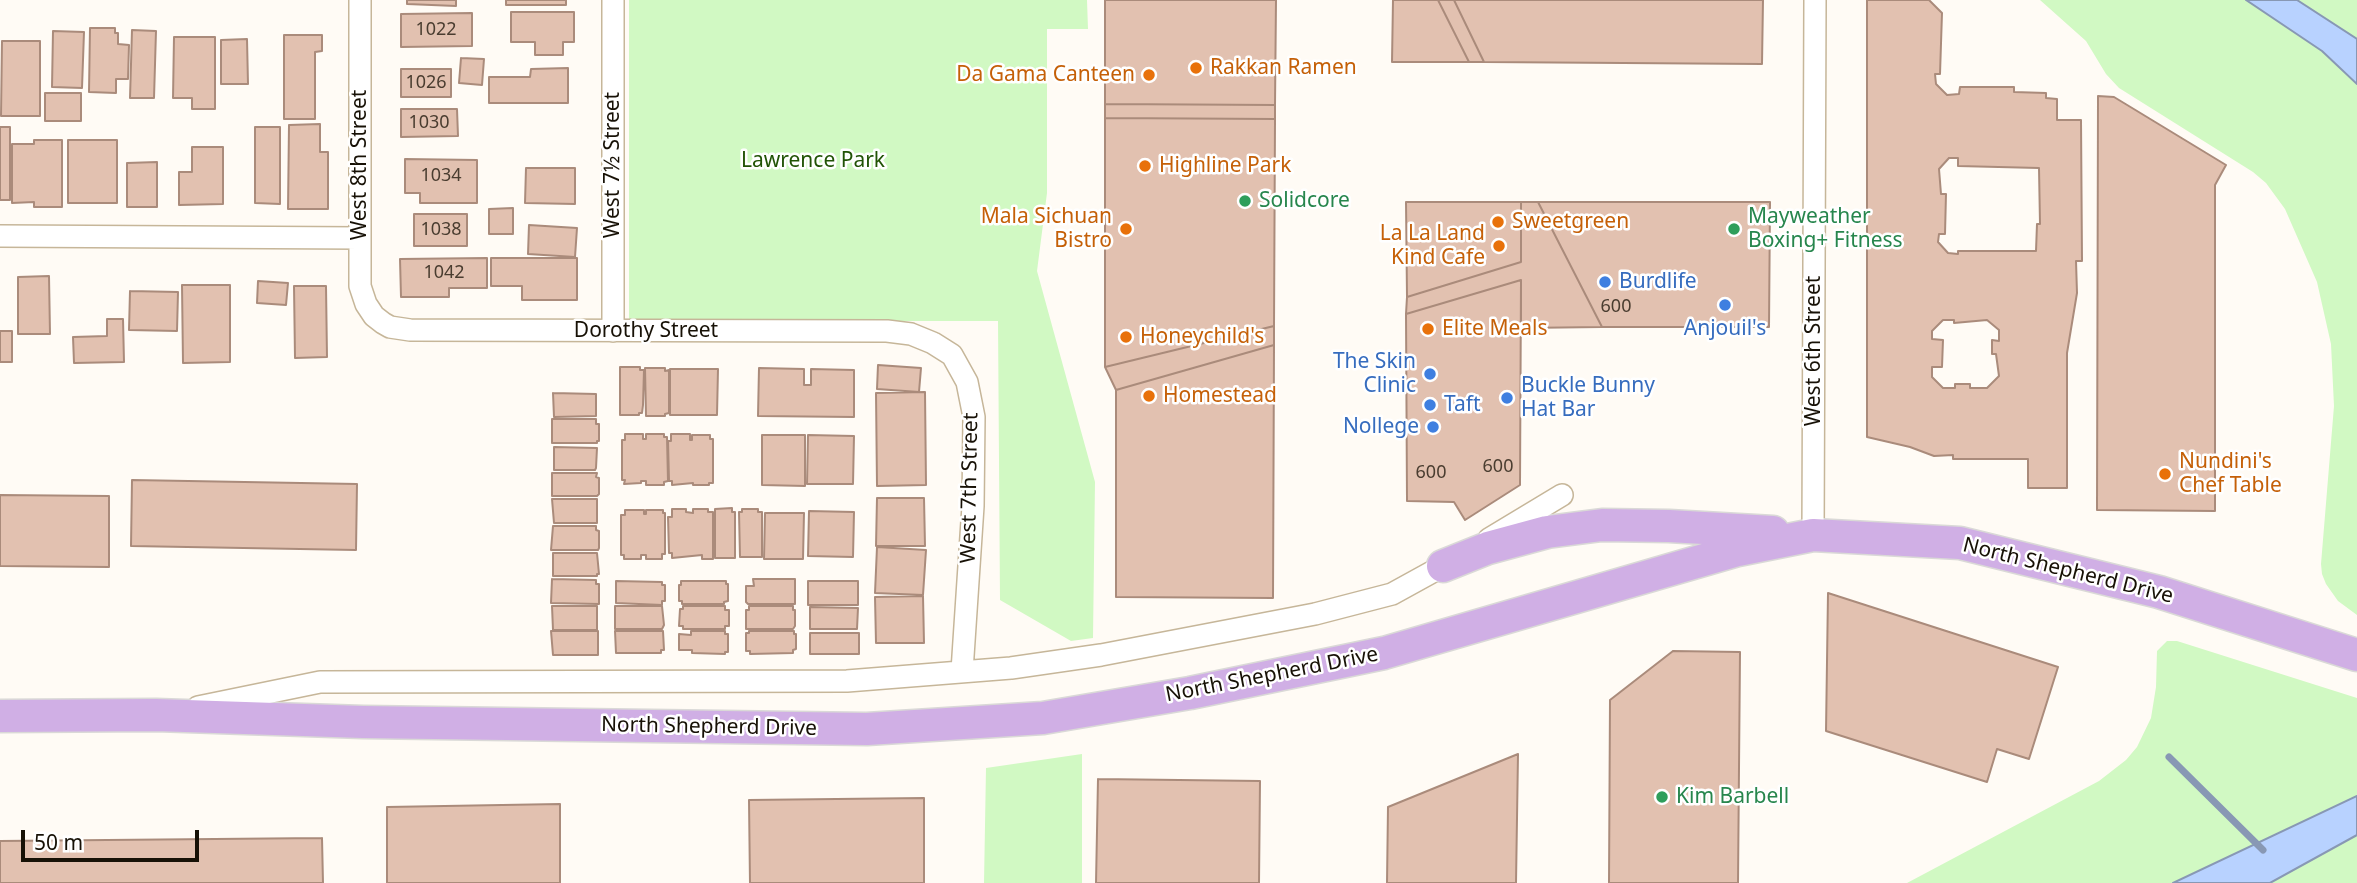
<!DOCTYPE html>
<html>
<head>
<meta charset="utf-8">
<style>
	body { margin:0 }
	#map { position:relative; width:2357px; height:883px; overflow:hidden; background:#fffbf5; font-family:"Noto Sans",sans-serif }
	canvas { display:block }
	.scale { position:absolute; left:21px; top:830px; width:178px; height:32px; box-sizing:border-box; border:4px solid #171106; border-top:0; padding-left:9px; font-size:21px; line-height:24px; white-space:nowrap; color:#171106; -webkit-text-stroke:5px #fff; paint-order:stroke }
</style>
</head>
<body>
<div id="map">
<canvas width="2357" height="883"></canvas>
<div class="scale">50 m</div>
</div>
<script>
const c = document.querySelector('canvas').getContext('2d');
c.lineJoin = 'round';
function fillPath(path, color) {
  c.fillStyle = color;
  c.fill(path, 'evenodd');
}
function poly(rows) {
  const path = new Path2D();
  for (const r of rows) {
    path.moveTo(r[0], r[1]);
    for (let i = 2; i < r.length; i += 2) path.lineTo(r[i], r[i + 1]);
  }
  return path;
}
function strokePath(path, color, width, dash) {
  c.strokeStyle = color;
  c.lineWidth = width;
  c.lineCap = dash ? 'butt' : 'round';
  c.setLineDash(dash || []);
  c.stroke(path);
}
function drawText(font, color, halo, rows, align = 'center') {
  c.font = font + ' "Noto Sans",sans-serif';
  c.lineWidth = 5;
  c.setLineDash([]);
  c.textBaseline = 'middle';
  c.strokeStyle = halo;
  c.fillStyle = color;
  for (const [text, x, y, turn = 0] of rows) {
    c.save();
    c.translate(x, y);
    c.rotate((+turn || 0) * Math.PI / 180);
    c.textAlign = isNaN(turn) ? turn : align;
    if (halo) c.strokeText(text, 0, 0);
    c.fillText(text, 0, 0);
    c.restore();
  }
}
fillPath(poly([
	[629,0,1087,0,1088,29,1047,29,1047,193,1037,271,1095,482,1093,638,1071,641,1000,600,998,321,629,321],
	[2040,0,2357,0,2357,615,2338,601,2326,584,2322,574,2321,564,2334,406,2331,344,2317,282,2285,209,2266,183,2253,172,2119,88,2106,74,2086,41],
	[2167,641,2177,641,2357,698,2357,883,1907,883,2099,781,2126,760,2137,747,2151,718,2156,687,2157,651],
	[1082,754,1082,883,984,883,986,768]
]), '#d1f9c3');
const water = poly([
	[2246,0,2297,0,2357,39,2357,84,2322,51,2246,0],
	[2357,796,2357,835,2270,883,2173,883,2357,796]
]);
fillPath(water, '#b8d2ff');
strokePath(water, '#8898b4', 2);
strokePath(poly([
	[2169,757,2263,850]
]), '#8898b4', 7);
const building = poly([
	[407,0,456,0,456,6,407,4,407,0],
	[506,0,566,0,566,5,506,5,506,0],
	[1105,0,1276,0,1275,105,1105,104,1105,0],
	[1393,0,1438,0,1469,62,1392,62,1393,0],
	[1438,0,1454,0,1484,62,1469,62,1438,0],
	[1454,0,1763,0,1762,64,1484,62,1454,0],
	[1867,0,1929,0,1942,13,1940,74,1935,74,1936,84,1947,95,1959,94,1960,87,2014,87,2014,92,2046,93,2046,98,2057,99,2057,120,2081,120,2082,261,2076,261,2077,293,2067,353,2067,488,2028,488,2028,459,1953,459,1953,455,1934,456,1910,447,1867,437,1867,0],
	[1949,158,1958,158,1958,166,2039,168,2040,224,2037,224,2036,251,1958,251,1958,254,1948,253,1938,242,1939,234,1945,234,1946,194,1941,194,1939,169,1949,158],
	[1943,320,1954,320,1954,323,1987,320,1999,330,1999,341,1992,340,1992,354,1996,354,1999,376,1987,388,1970,388,1970,384,1955,384,1955,388,1943,388,1932,377,1932,367,1942,367,1943,340,1932,339,1932,331,1943,320],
	[511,12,574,12,574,42,563,42,563,55,535,55,535,42,511,42,511,12],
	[472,13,472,46,401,47,401,14,472,13],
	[90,28,115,28,115,33,118,33,118,44,129,45,128,79,116,79,116,93,89,92,90,28],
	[132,30,156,31,154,98,130,98,132,30],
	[53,31,84,32,82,88,52,87,53,31],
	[284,35,322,35,322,51,315,52,315,119,284,119,284,35],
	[174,37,215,37,215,109,192,109,192,98,173,98,174,37],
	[247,39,248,84,221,84,221,40,247,39],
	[2,41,40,41,40,116,1,116,2,41],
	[461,58,484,59,482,85,459,83,461,58],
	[568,68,568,103,489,103,489,77,530,77,531,69,568,68],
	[401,69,451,69,451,97,401,97,401,69],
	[45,93,81,93,81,121,45,121,45,93],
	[2098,96,2114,97,2226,165,2215,185,2215,511,2097,510,2098,96],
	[1105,104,1275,105,1275,119,1105,118,1105,104],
	[401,109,457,109,458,136,401,137,401,109],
	[1105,118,1275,119,1274,326,1105,367,1105,118],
	[320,124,320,152,328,152,328,209,288,209,289,125,320,124],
	[0,127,10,127,10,200,0,200,0,127],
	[255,127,280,127,280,204,255,203,255,127],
	[34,140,62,140,62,207,34,207,34,202,12,203,12,144,34,144,34,140],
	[68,140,117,140,117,203,68,203,68,140],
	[192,147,223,147,223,204,179,205,179,172,192,172,192,147],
	[405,159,477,160,477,203,420,203,420,193,405,193,405,159],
	[157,162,157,207,127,207,127,163,157,162],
	[526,168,575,168,575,204,525,203,526,168],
	[1406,202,1521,202,1521,262,1407,297,1406,202],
	[1521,202,1538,202,1602,327,1521,328,1521,280,1406,314,1407,297,1521,262,1521,202],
	[1538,202,1770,202,1769,327,1602,327,1538,202],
	[513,208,513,234,489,234,489,209,513,208],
	[414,214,467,214,467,246,414,246,414,214],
	[529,225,577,228,575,257,528,254,529,225],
	[487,258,487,288,449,288,449,297,401,297,400,259,487,258],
	[491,258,577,258,577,300,522,300,522,286,491,286,491,258],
	[49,276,50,334,18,334,18,277,49,276],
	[1521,280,1520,485,1465,520,1454,502,1407,501,1406,314,1521,280],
	[258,281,288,283,286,305,257,303,258,281],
	[182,285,230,285,230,362,183,363,182,285],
	[294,286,326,286,327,357,295,358,294,286],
	[130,291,178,292,177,331,129,330,130,291],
	[107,319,123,319,124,362,74,363,73,337,107,336,107,319],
	[1274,326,1274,345,1116,390,1105,367,1274,326],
	[0,331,12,331,12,362,0,362,0,331],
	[1274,345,1273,598,1116,597,1116,390,1274,345],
	[878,365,921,368,919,392,877,389,878,365],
	[620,367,640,367,640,370,644,370,643,405,642,413,639,413,639,415,620,415,620,367],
	[645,368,665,368,665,371,669,370,669,413,665,414,665,416,646,416,645,368],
	[759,368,804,369,804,385,811,385,811,369,854,370,854,417,758,416,759,368],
	[670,369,718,369,717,415,670,415,670,369],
	[925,392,926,485,877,486,876,393,925,392],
	[553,393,596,394,596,416,554,417,553,393],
	[552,419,596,419,596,424,599,424,599,441,597,441,597,443,552,443,552,419],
	[625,434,643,434,643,439,646,439,646,434,664,434,664,437,667,437,668,481,664,482,664,485,646,485,646,481,641,481,641,483,624,484,625,480,622,480,622,440,625,440,625,434],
	[671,434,690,434,690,440,692,440,692,435,710,435,710,439,713,439,713,483,709,483,709,485,693,485,693,483,672,485,672,481,669,481,668,441,671,441,671,434],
	[762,435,805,435,805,486,762,485,762,435],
	[808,435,854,436,853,484,807,484,808,435],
	[554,447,597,448,596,468,595,470,554,470,554,447],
	[552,473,597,473,596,477,599,478,599,494,597,496,552,496,552,473],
	[132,480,357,484,356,550,131,546,132,480],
	[0,495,109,496,109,567,0,566,0,495],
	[877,498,924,498,925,546,876,546,877,498],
	[552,499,597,499,597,523,554,523,552,499],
	[732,508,732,512,735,512,735,558,715,558,715,509,732,508],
	[672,509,686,509,686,512,693,513,693,509,708,509,708,512,713,512,713,559,702,559,702,555,672,558,672,553,669,553,668,517,672,517,672,509],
	[742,509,758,509,758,512,762,512,762,557,740,557,739,512,742,512,742,509],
	[625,510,644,510,644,514,646,514,646,510,663,510,663,513,665,513,665,554,662,554,662,559,646,559,646,555,641,555,641,559,624,559,624,555,621,555,621,515,625,515,625,510],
	[809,511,854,512,853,557,808,556,809,511],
	[765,513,804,513,803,559,764,559,765,513],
	[553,526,596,526,596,530,599,531,599,548,598,550,551,550,553,526],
	[877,547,926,550,923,595,875,593,877,547],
	[553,553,597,553,599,574,597,574,597,576,553,576,553,553],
	[552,579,596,580,596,584,599,584,599,604,551,603,552,579],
	[753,579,795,579,795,604,748,604,746,602,746,586,754,586,753,579],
	[616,581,662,582,662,585,665,585,665,601,662,601,662,605,616,603,616,581],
	[681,581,726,581,726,584,728,584,728,601,724,602,724,604,682,604,682,601,679,601,679,585,681,585,681,581],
	[808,581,858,581,858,605,808,605,808,581],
	[1828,593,2058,667,2029,759,1997,749,1987,782,1826,731,1828,593],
	[923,596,924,643,876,643,875,597,923,596],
	[552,606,597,606,597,630,553,630,552,606],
	[615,606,662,606,664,625,662,629,615,629,615,606],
	[683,606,725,606,725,610,729,610,729,626,725,626,725,629,683,629,683,626,679,626,680,609,683,609,683,606],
	[749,606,793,606,793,610,795,610,795,626,793,629,746,629,746,610,749,610,749,606],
	[810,607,858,608,857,629,810,629,810,607],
	[551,631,598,631,598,655,553,655,551,631],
	[615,631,663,631,664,650,661,650,661,653,616,653,615,631],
	[691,631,725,631,725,634,728,634,728,652,725,652,725,654,692,653,692,650,679,650,679,634,691,635,691,631],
	[749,631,794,631,794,634,796,634,796,649,793,650,793,653,750,654,750,651,746,651,746,633,749,633,749,631],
	[810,633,859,633,859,654,810,654,810,633],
	[1673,651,1740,652,1738,883,1609,883,1610,700,1673,651],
	[1518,754,1516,883,1387,883,1388,807,1518,754],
	[1098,779,1260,781,1259,883,1096,883,1098,779],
	[924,798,924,883,750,883,749,800,924,798],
	[560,804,560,883,387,883,387,807,560,804],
	[322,838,323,883,0,883,0,841,322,838]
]);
fillPath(building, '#e2c1b0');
strokePath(building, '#aa8b7b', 2);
const street = poly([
	[360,0,360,286,366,304,374,316,383,323,390,327,410,330,887,331,911,334,933,343,952,355,967,382,974,417,973,506,962,671],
	[613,0,613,331],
	[0,236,360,238],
	[1813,535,1815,0],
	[1489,539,1562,495],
	[198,707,320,682,847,681,1011,668,1101,655,1315,614,1392,594,1452,561]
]);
const primary = poly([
	[1443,566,1488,548,1547,532,1602,525,1669,526,1773,532],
	[0,716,156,715,363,722,867,729,1043,718,1190,693,1384,653,1738,550,1813,535,1960,543,2159,592,2357,655]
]);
strokePath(street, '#c6b699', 24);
strokePath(primary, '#dad9d7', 35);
strokePath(street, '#fff', 21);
strokePath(primary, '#d0afe5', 32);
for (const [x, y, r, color] of [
	[1196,68,7,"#e8710a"],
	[1149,75,7,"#e8710a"],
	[1145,166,7,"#e8710a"],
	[1245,201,7,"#2e9e5b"],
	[1498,222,7,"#e8710a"],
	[1126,229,7,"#e8710a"],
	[1734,229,7,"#2e9e5b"],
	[1499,246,7,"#e8710a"],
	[1605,282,7,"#3f7fe0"],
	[1725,305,7,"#3f7fe0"],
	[1428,329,7,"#e8710a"],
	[1126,337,7,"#e8710a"],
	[1430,374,7,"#3f7fe0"],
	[1149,396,7,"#e8710a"],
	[1507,398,7,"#3f7fe0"],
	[1430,405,7,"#3f7fe0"],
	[1433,427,7,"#3f7fe0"],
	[2165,474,7,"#e8710a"],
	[1662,797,7,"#2e9e5b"]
]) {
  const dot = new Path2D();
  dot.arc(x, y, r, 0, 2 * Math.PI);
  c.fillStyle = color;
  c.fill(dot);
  strokePath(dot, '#fff', 2.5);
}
drawText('18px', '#4a3d30', null, [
	["1022",436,30],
	["1026",426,83],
	["1030",429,123],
	["1034",441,176],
	["1038",441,230],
	["1042",444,273],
	["600",1616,307],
	["600",1498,467],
	["600",1431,473]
]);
drawText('21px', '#c56008', '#fff', [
	["Rakkan Ramen",1210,68],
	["Da Gama Canteen",1135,75,"right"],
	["Highline Park",1159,166],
	["Mala Sichuan",1112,217,"right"],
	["Bistro",1112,241,"right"],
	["Sweetgreen",1512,222],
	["La La Land",1485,234,"right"],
	["Kind Cafe",1485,258,"right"],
	["Elite Meals",1442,329],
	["Honeychild's",1140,337],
	["Homestead",1163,396],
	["Nundini's",2179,462],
	["Chef Table",2179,486]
], 'left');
drawText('21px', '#215306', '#fff', [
	["Lawrence Park",813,161]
]);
drawText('21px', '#171106', '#fff', [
	["West 8th Street",360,165,-90],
	["West 7½ Street",613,165,-90],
	["Dorothy Street",646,331],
	["West 6th Street",1814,351,-90],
	["West 7th Street",970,488,-89],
	["North Shepherd Drive",2068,571,14],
	["North Shepherd Drive",1272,675,-11],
	["North Shepherd Drive",709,727,1]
]);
drawText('21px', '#27864d', '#fff', [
	["Solidcore",1259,201],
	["Mayweather",1748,217],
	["Boxing+ Fitness",1748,241],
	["Kim Barbell",1676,797]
], 'left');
drawText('21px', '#366cbe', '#fff', [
	["Burdlife",1619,282],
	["Anjouil's",1725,329,"center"],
	["The Skin",1416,362,"right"],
	["Clinic",1416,386,"right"],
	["Buckle Bunny",1521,386],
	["Hat Bar",1521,410],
	["Taft",1444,405],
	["Nollege",1419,427,"right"]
], 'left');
</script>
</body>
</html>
